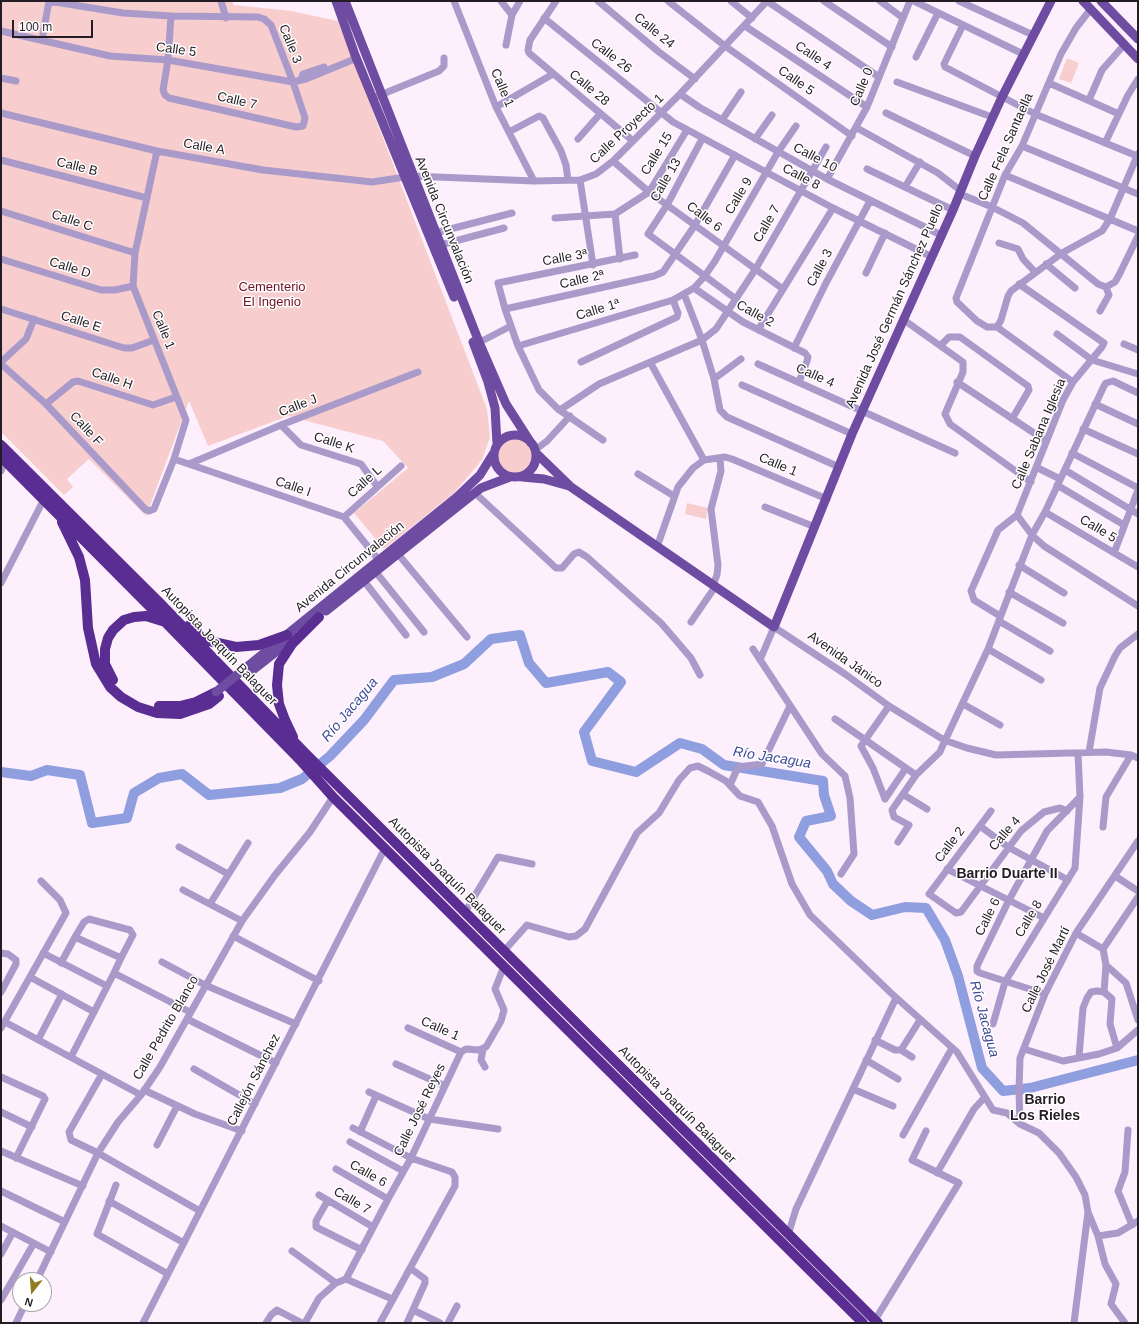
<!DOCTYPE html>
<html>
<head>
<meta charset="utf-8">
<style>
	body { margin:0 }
	#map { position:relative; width:1139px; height:1324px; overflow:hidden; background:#fdeffc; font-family:Helvetica,sans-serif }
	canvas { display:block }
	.frame { position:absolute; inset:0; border:2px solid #251d25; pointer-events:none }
	.north { position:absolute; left:12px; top:1272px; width:40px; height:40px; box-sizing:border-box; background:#fff; border:1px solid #a8a5a8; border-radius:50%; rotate:197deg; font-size:11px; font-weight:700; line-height:16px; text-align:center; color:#251d25 }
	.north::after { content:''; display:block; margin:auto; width:14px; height:18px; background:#8e7c22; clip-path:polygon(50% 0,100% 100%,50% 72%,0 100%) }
	.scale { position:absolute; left:12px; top:20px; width:81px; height:18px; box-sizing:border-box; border:2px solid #251d25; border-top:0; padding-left:5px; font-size:12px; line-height:14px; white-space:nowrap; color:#251d25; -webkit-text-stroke:3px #fff; paint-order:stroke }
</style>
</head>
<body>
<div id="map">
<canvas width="1139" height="1324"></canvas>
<div class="frame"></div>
<div class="north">N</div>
<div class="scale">100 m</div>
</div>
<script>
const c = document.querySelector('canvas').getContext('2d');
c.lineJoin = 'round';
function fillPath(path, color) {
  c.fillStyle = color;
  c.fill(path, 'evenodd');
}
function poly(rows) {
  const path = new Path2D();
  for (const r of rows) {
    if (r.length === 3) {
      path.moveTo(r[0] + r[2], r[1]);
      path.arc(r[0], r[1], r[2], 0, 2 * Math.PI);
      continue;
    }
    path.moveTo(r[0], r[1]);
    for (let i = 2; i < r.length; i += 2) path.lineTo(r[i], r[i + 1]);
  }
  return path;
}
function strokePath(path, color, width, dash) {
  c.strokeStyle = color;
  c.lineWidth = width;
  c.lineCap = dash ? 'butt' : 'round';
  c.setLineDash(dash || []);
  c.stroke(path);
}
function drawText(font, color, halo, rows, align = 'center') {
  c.font = font + ' Helvetica,sans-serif';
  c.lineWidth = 3;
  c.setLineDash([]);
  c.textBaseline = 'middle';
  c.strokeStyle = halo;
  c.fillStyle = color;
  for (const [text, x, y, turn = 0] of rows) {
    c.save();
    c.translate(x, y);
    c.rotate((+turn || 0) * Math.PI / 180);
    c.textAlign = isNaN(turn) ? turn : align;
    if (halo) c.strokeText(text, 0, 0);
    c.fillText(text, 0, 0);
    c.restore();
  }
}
fillPath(poly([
	[1,1,232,1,234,5,291,11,338,21,487,409,490,437,482,460,454,493,384,549,354,513,408,468,383,441,288,416,208,446,189,401,146,516,89,459,67,479,73,487,64,495,1,432],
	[1067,58,1079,63,1071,83,1059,79],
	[515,456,18],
	[687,503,708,508,706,519,685,514]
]), '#f7cecd');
strokePath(poly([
	[1,772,31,776,47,770,80,775,92,823,127,818,134,793,159,778,182,774,209,795,280,788,302,779,330,756,364,720,394,680,432,677,464,664,491,639,520,635,529,663,546,683,608,672,621,682,584,732,592,761,636,772,680,743,702,749,724,765,823,781,824,795,831,816,806,821,799,837,827,871,833,884,851,901,872,915,905,907,926,908,945,940,958,976,982,1068,1003,1091,1030,1088,1138,1060]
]), '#8e9edf', 10);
strokePath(poly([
	[49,1,123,13,171,16,258,17,264,19,271,25,293,82,305,118,303,126,296,127,169,98,165,95,163,90,168,60,171,16],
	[221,1,226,18],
	[454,1,496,107,534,181],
	[501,1,512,15],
	[556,1,530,40,528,50,529,53,633,141],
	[598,1,659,52,695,79],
	[668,1,725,46,852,136],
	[731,1,752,18],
	[767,1,879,77],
	[824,1,892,47],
	[880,1,903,18],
	[914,1,1023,54],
	[959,1,1033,35],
	[544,18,673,122,833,208,932,257],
	[963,25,944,64,945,67,1035,114,1137,156],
	[745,26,867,107],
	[1,31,110,56,168,60,293,82,306,79,357,58],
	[42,40,49,1],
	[506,45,512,15,520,1],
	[916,57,938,13],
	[1,78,16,81],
	[301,79,303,74,324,67],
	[897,82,992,117],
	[1049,83,1119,114],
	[680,94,699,107,827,179,941,235],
	[373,98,439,71,444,66,444,58],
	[1089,100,1102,70,1124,45],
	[496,107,553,74],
	[1,113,157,151,263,170,372,182,412,176,534,181,580,180,596,174,613,161,680,94,767,1],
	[886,113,975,156],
	[722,120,741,92],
	[857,128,938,173,961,191],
	[509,132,539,116,543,118,561,151,566,165,568,180],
	[578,139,600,114],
	[702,139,667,205,648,234,736,299],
	[755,139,772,115],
	[1105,143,1128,95,1138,79],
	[1022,146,1138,194],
	[1,160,147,198],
	[613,161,649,192,783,289],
	[867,169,953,210],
	[1005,175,1138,231],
	[827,179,867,107,910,1],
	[580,180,593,265],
	[905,187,920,162],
	[960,194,992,207,1023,223,1098,284,1106,287],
	[1,211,135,253],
	[615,214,620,259],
	[555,218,615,214,649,192,687,130],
	[435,233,512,213],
	[999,243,1018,249,1023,259,1035,272],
	[440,245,504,228],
	[1,259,101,290,115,290,133,286],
	[1046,264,1075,288],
	[866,273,885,233],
	[1106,287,1115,282,1119,275,1138,236],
	[694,288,743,322,805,353,808,357,807,361,799,382],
	[684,294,702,340,714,379,720,410,727,417,839,467],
	[1,309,124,348,132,348,154,340],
	[505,309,654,276,663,272,695,225,735,155],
	[1100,311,1109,295,1106,287],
	[904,320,963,362,963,372,945,414,950,424,1031,482],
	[997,327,1001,320,1008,296,1011,291,1062,253,1102,231,1110,219,1138,154],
	[758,330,833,208],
	[1057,334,1092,360,1138,374],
	[476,344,511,326],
	[1124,344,1138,350],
	[941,345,949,337,960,337,1028,386,1029,390,1012,419],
	[518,346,673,300,694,288,704,277,715,261,778,152,796,126],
	[794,348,826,283,870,201],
	[1,362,26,339,34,319],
	[581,362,677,317,678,313,673,300],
	[650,362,704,460],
	[1,364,46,404,145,509,149,511,154,509,174,459,186,420,133,286,135,253,157,151],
	[758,364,955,453],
	[714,379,741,359],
	[957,382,1046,441],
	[1073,382,997,327,987,327,977,321,957,302,956,298,1005,175,1022,146,1061,54,1076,28,1090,10],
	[742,385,852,434],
	[46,404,73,382,78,381,153,405,176,397],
	[1095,404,1138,424],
	[560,410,599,384,702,340,716,329,755,270,826,147],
	[281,425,301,445,361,464,377,486],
	[1083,429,1138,454],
	[603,440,558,409,539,390,518,346,505,309,498,283,635,255],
	[534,448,539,447,547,441,570,416],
	[1072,453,1138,488],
	[174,459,344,517,382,564],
	[189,464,281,425,418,372],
	[1036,467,1060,479],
	[1065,470,1138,514],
	[1,471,5,461],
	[638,474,674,496],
	[1057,485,1124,525],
	[475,493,556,568,562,568,574,554,579,552,587,557,661,623,691,658,700,675],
	[765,507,815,527],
	[1045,512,1138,567],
	[1017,515,1032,535,1044,546,1138,606],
	[344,517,401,466],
	[657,547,678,487,693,468,704,460,725,457,732,459,827,499],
	[1114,553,1138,490],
	[398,554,467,637],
	[1019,565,1064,593],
	[375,571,424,632],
	[364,581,406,635],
	[1,583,44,499],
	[713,585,717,575,718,565,711,509,721,471,720,459],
	[1009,592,1063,623],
	[1000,616,974,600,971,591,998,530,1017,515,1063,400,1073,382,1102,347,1104,343,1019,284],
	[999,621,1050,651],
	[691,622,715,587],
	[753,649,822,754,845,776,850,798,854,854,841,874],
	[988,649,1041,680],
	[760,660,774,627,845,674,889,706,944,740,967,748,996,755,1106,752,1131,755,1138,758],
	[963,704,1000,725],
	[835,719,916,775],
	[1089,752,1100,688,1115,656,1120,648,1138,634],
	[730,785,738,767,762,764,790,706],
	[904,795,927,809],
	[885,799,873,768,861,746,889,706],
	[885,799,906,768],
	[991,811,929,894,956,913,961,912,1021,831,1044,812,1060,808,1067,811],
	[980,826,1008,847,1068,880],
	[1103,827,1106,797,1131,755],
	[898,842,909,825,894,817,892,810,916,775,940,752,942,747,988,649,1032,535,1045,512,1104,386,1106,383,1113,381,1138,393],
	[179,847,228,874],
	[947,869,1044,918],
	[1115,876,1138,891],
	[183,890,242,921],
	[210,904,248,843],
	[465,912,498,857,532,864],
	[1076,933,1103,949,1106,965,1104,992,1112,999,1110,1024,1117,1048],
	[233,936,319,981],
	[75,937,84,922,89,919,130,930,133,935,121,958],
	[1103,949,1138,897],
	[504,951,527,925,569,937,576,936,585,929,637,833,659,813,679,780,690,768,698,766,708,771,726,781,740,796,758,802,772,826,792,884,810,915,891,993,957,1052,993,1110,1007,1113,1020,1124,1039,1133,1059,1153,1076,1177,1085,1195,1088,1212,1074,1323],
	[1,953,8,954,16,960,16,964,1,992],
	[43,953,107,986],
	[162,962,205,985,296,1024],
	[61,963,75,937,121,958,114,973],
	[1106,965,1126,983,1138,1020],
	[30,977,94,1012],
	[1045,994,980,973,977,971,977,966,1009,900,1047,831,1080,797],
	[187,1019,276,1063],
	[5,1022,141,1095],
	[993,1024,1005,982,1075,868,1080,797,1078,754],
	[1,1028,66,913,60,900,41,881],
	[408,1028,461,1052],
	[38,1040,62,994],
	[875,1040,895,1050,901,1050,920,1020],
	[483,1049,481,1060,485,1067],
	[1024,1049,1063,1061,1099,1054,1117,1048,1138,1030],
	[901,1050,912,1057],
	[71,1057,114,973,190,1012],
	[1079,1057,1083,1008,1087,998,1091,992,1097,991,1104,992],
	[866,1060,898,1079],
	[396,1064,445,1086],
	[194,1069,255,1104],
	[102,1074,69,1132,71,1140,98,1153,200,1211],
	[1,1077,43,1096,45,1099,16,1158],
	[853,1089,893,1106],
	[144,1090,195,1114,242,1131],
	[369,1092,429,1119,498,1129],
	[1,1112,32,1127],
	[1020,1124,1019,1091,1020,1058,1045,994,1076,933,1138,841],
	[353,1128,411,1158,452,1172,455,1177,455,1186,380,1323],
	[1128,1130,1125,1172,1118,1191,1132,1225],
	[360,1132,376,1096],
	[903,1135,952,1048],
	[350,1142,403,1171],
	[157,1145,177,1106],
	[1,1151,83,1186],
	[336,1169,388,1199],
	[937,1173,974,1109,985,1097],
	[116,1185,97,1234,168,1274],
	[1,1191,65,1222],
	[319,1195,373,1227],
	[328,1200,316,1221,316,1227,362,1250],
	[109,1201,184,1243],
	[1088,1212,1098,1236,1105,1264,1116,1284,1111,1304,1125,1323],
	[1,1226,51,1252],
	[788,1235,796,1209,896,998],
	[1098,1236,1118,1233,1138,1221],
	[292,1251,336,1283,346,1279,392,1299],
	[1,1254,13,1232],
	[346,1279,388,1199,411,1158,461,1052,466,1049,479,1050,486,1047,501,1021,504,1010,495,989,504,966],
	[37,1280,98,1153,118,1122,141,1095,160,1067,242,921,275,875,310,832,333,797],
	[1,1300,34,1243],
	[413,1310,440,1323],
	[875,1320,959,1183,912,1160,926,1131],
	[16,1323,25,1304],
	[143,1323,385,848],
	[266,1323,271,1315,277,1310,302,1323],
	[305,1323,319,1298,336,1283],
	[407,1323,425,1283,425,1279,410,1268],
	[448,1323,457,1306]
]), '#aa9aca', 7);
strokePath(poly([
	[336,1,355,55,454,297],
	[345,1,479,342,506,404,531,443],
	[1083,1,1138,59],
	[1101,1,1138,39],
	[473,342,488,382,495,408,497,444],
	[515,456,21],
	[536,453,571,487,774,627,852,434,953,210,975,156,1002,97,1051,1],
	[522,477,544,479,569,486],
	[326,611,481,488,510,477],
	[243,670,457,497,480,475,493,454],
	[253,670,295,637]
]), '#6e4ca2', 9);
strokePath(poly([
	[1,445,160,603,306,754,878,1323],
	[1,457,167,624,300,760,333,797,863,1323],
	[62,522,79,557,85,580,88,628,96,664,110,687,121,697,138,707,157,713,180,714,209,704,219,696],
	[188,626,209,641,236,647,259,645,287,635],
	[113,680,105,664,105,649,108,638,113,630,124,620,134,617,146,616,162,621],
	[159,706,180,706,196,702,216,692],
	[293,737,285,720,279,704,277,685,279,664,292,644,319,617]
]), '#5a2d92', 10);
strokePath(poly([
	[216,692,243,670]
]), '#6e4ca2', 9);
drawText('13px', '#251d25', '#fff', [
	["Calle 24",654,31,39],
	["Calle 3",290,44,68],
	["Calle 5",176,50,8],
	["Calle 26",611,56,38],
	["Calle 4",813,56,34],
	["Calle 5",796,81,35],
	["Calle 0",862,87,-67],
	["Calle 1",502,88,67],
	["Calle 28",589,88,40],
	["Calle 7",237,101,13],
	["Calle Proyecto 1",627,129,-43],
	["Calle A",204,147,10],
	["Calle Fela Santaella",1006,147,-66],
	["Calle 15",657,154,-58],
	["Calle 10",815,158,28],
	["Calle B",77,167,14],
	["Calle 8",801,177,28],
	["Calle 13",666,180,-60],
	["Calle 9",739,196,-59],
	["Calle 6",704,217,37],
	["Avenida Circunvalación",444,220,68],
	["Calle C",72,221,18],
	["Calle 7",767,224,-60],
	["Calle 3ª",565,258,-10],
	["Calle D",70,268,17],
	["Calle 3",820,268,-62],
	["Calle 2ª",582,280,-13],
	["Avenida José Germán Sánchez Puello",895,306,-66],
	["Calle 1ª",598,310,-17],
	["Calle 2",755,314,29],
	["Calle E",81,322,18],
	["Calle 1",163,330,68],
	["Calle 4",815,376,24],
	["Calle H",112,379,19],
	["Calle J",298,406,-21],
	["Calle F",86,429,47],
	["Calle Sabana Iglesia",1039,434,-67],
	["Calle K",334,443,18],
	["Calle 1",778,465,23],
	["Calle L",365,482,-42],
	["Calle I",293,487,19],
	["Calle 5",1098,529,31],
	["Avenida Circunvalación",350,567,-39],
	["Autopista Joaquín Balaguer",219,646,46],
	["Avenida Jánico",845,660,35],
	["Calle 4",1005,834,-49],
	["Calle 2",950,845,-53],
	["Autopista Joaquín Balaguer",447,876,45],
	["Calle 6",988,917,-64],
	["Calle 8",1029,919,-59],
	["Calle José Martí",1046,970,-64],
	["Calle Pedrito Blanco",166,1028,-60],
	["Calle 1",440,1029,24],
	["Callejón Sánchez",254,1080,-63],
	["Autopista Joaquín Balaguer",677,1105,45],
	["Calle José Reyes",420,1110,-64],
	["Calle 6",368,1174,30],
	["Calle 7",352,1201,31]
]);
drawText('13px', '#701020', '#fff', [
	["Cementerio",272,287],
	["El Ingenio",272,302]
]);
drawText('italic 14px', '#3f4b99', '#fff', [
	["Río Jacagua",350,710,-50],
	["Río Jacagua",772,758,9],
	["Río Jacagua",984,1019,75]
]);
drawText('bold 14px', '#251d25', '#fff', [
	["Barrio Duarte II",1007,874],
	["Barrio",1045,1100],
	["Los Rieles",1045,1116]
]);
</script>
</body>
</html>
